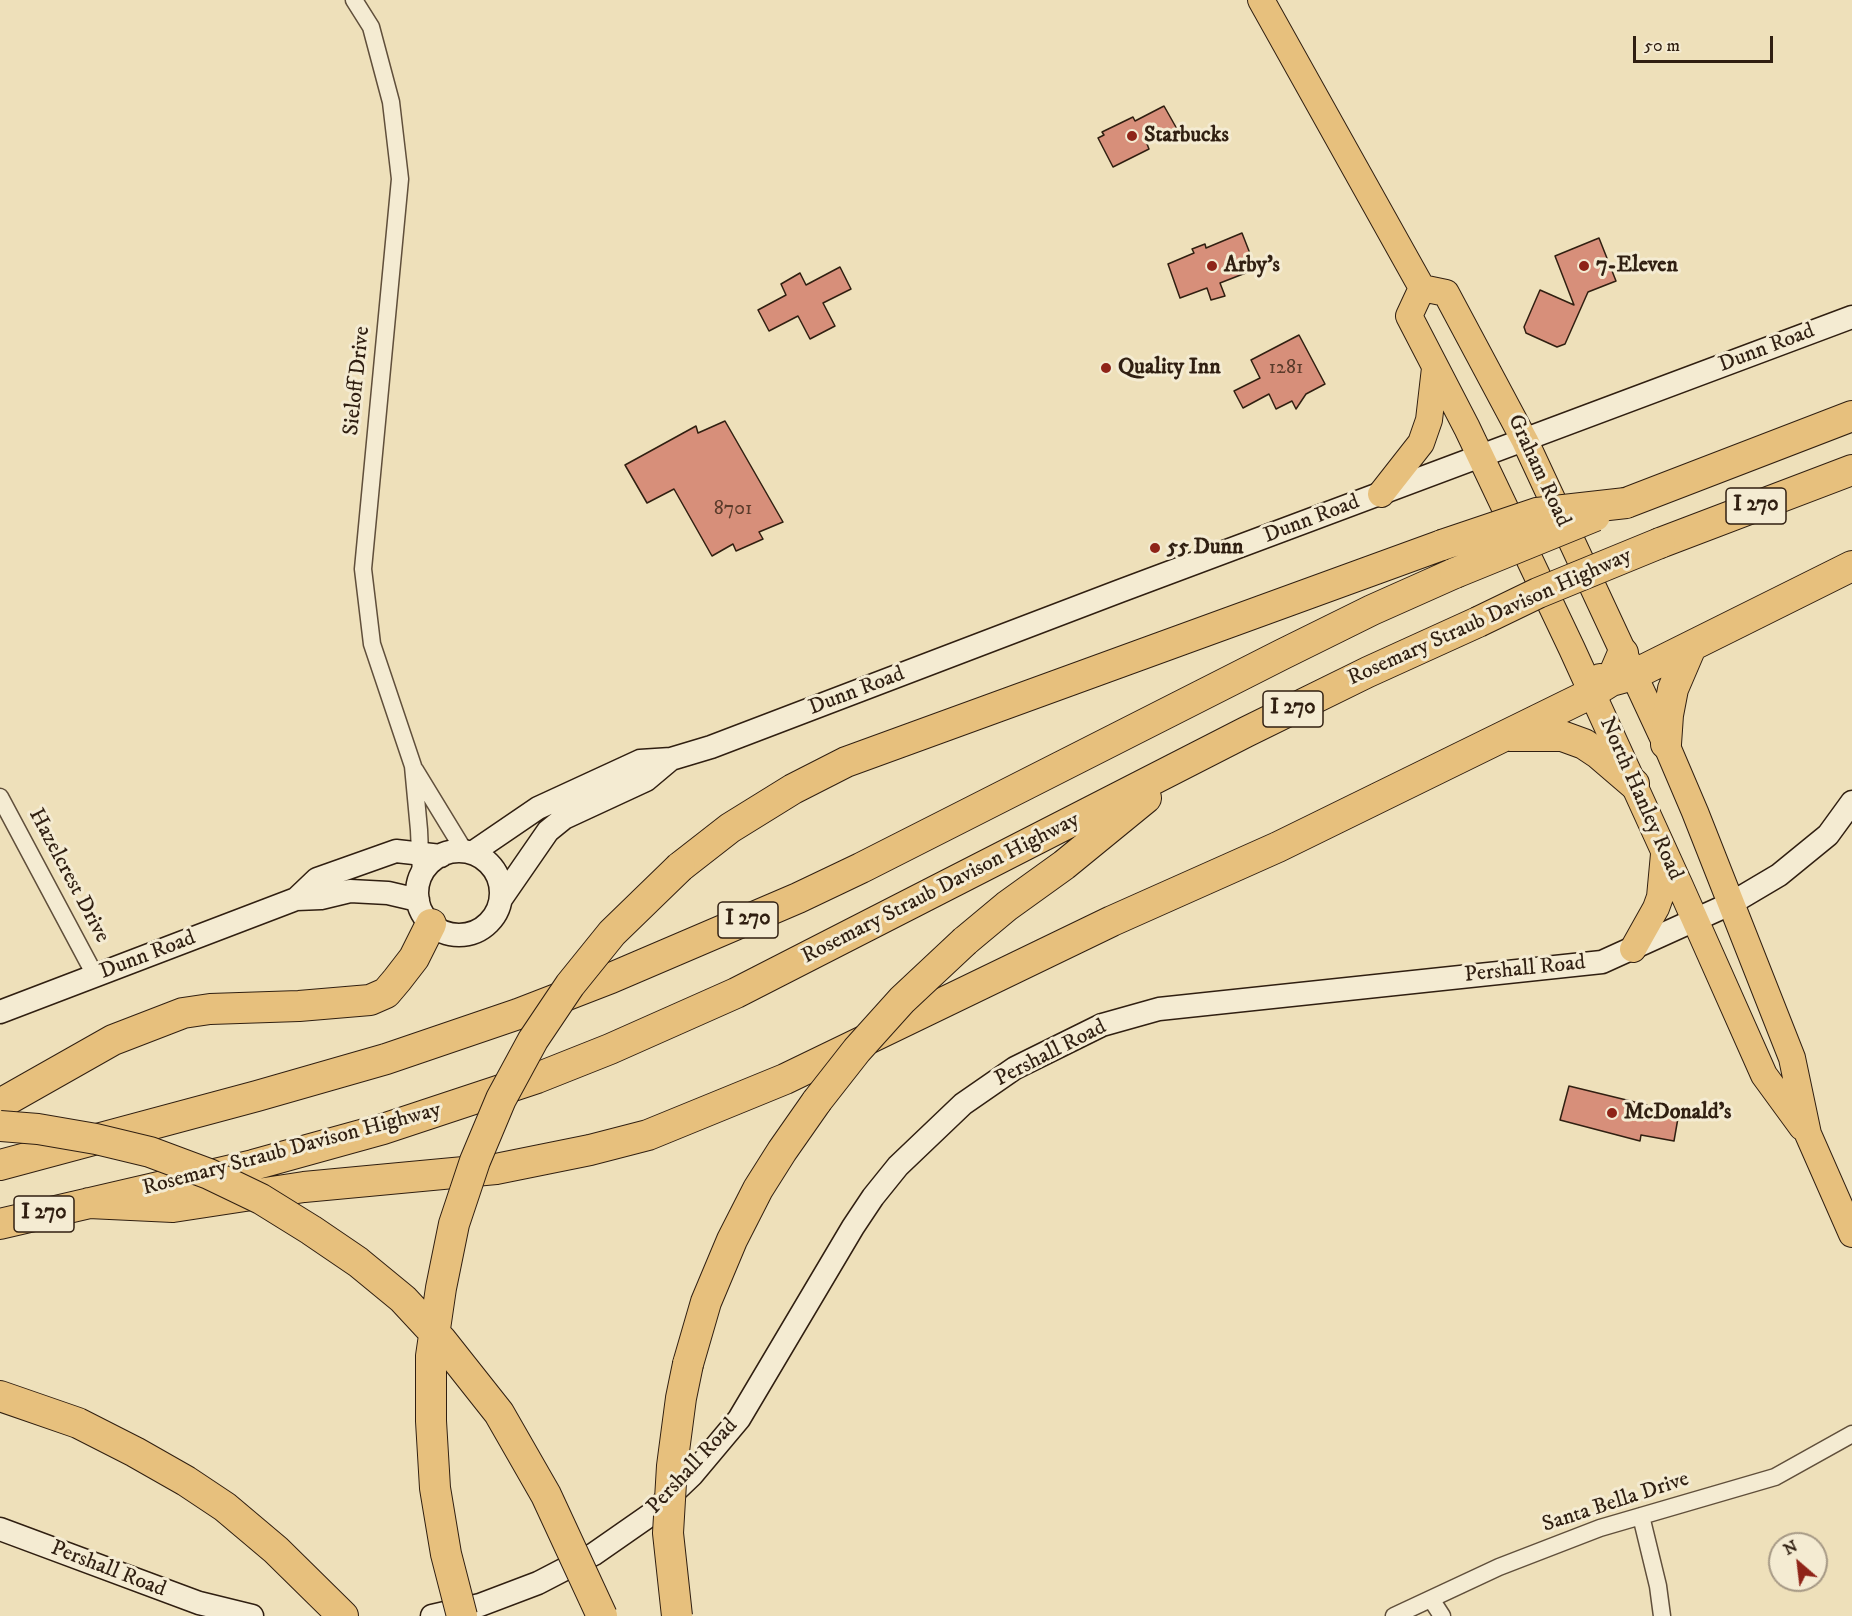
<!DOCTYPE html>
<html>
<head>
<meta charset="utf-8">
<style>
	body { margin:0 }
	#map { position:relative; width:1852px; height:1616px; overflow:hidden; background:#eee0ba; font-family:"IM FELL DW Pica",serif }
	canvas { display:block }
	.north { position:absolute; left:1768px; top:1532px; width:60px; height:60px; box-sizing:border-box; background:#f4ebd2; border:2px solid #a69985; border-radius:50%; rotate:332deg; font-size:16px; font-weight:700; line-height:24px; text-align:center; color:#301f11 }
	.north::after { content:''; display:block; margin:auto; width:21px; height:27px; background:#8f2418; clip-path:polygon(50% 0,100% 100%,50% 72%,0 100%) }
	.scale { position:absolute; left:1633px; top:36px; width:140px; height:27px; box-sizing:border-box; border:3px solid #301f11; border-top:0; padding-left:8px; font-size:18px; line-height:21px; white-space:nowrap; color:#301f11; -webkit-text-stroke:4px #f4ebd2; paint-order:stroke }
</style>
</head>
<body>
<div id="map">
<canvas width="1852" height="1616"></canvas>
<div class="north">N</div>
<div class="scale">50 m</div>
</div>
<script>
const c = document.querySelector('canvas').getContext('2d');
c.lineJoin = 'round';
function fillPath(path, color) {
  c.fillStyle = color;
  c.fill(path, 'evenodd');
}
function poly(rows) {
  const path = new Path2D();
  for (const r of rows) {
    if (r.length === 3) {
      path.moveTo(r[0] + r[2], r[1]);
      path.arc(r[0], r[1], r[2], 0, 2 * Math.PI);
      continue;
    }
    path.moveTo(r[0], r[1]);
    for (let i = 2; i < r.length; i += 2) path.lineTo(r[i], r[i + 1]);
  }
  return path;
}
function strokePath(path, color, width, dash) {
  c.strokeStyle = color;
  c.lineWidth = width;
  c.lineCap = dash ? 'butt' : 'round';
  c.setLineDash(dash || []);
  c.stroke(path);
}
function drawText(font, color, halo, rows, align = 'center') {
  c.font = font + ' "IM FELL DW Pica",serif';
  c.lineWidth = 6;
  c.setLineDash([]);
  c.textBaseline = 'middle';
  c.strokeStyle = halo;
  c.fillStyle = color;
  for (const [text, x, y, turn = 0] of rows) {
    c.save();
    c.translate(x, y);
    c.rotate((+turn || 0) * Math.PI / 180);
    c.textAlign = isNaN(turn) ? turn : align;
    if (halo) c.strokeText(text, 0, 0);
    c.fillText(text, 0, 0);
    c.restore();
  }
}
const building = poly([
	[1164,106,1177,129,1147,144,1149,149,1113,167,1098,138,1104,135,1102,132,1133,117,1135,121,1164,106],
	[1242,233,1256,269,1220,283,1225,296,1211,300,1207,288,1180,298,1168,264,1194,253,1192,249,1205,244,1206,248,1242,233],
	[1599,238,1616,281,1588,292,1565,344,1557,347,1526,333,1524,327,1540,290,1574,305,1555,256,1599,238],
	[840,267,851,289,823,303,835,326,810,339,798,316,769,331,758,310,786,295,781,284,800,273,806,285,840,267],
	[1299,335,1325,384,1306,394,1296,409,1292,401,1276,409,1269,394,1243,408,1234,391,1260,378,1251,360,1299,335],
	[725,421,783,522,759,532,763,539,736,551,733,544,712,556,674,489,647,503,625,465,696,426,698,433,725,421],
	[1569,1086,1647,1105,1646,1109,1678,1118,1674,1141,1641,1135,1640,1141,1560,1120,1569,1086]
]);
fillPath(building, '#d78f7a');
strokePath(building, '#301f11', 1.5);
const street = poly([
	[354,0,371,27,391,102,400,179,363,569,372,644,413,766,419,830,421,876],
	[415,770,465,852],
	[0,797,96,977],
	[1641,1516,1658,1586,1662,1616],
	[1431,1599,1442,1616],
	[1394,1616,1499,1567,1600,1528,1775,1477,1852,1434]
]);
const secondary = poly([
	[459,893,42],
	[472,853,538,808,640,761,671,759,711,747,1120,591,1852,317],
	[296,899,317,879,396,851,441,856],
	[501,899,548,831,564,818,646,780,671,759],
	[0,1012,296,899,321,898,350,891,388,893,418,900],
	[0,1529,199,1603,252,1616],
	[432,1616,480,1605,538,1583,594,1554,650,1515,692,1475,739,1419,853,1227,873,1197,898,1166,963,1104,1015,1068,1102,1025,1159,1009,1602,962,1730,904,1779,875,1828,835,1852,802]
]);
const primary = poly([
	[1261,0,1422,288,1446,293,1525,441,1666,744,1695,812,1792,1058,1808,1134,1852,1234],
	[1422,288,1409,316,1467,428,1572,649,1680,886,1764,1075,1802,1127],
	[1381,494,1421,443,1429,420,1435,368],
	[1633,949,1656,908,1660,897,1664,854]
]);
const highway = poly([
	[1626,503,1852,416],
	[1660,543,1852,470],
	[1600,679,1611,681,1633,675,1852,566],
	[1510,736,1562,736,1584,744,1599,754,1634,784],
	[1666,744,1668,715,1673,689,1691,647],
	[680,867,730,828,793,789,846,762,1442,545],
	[965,941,1007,906,1064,865,1146,798],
	[0,1104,113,1040,183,1013,210,1009,299,1006,370,1000,386,993,397,980,414,958,431,924],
	[0,1165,257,1096,386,1059,518,1014,611,978,798,898,861,868,1281,655,1372,610,1455,573],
	[89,1203,173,1207,304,1187,496,1169,590,1150,648,1135,785,1079,1112,921,1278,847,1592,693,1611,681,1623,653],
	[0,1224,253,1165,383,1129,537,1078,610,1049,736,993,1246,732,1368,672,1478,622],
	[688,1364,706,1302,732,1240,758,1189,782,1151,817,1101],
	[0,1396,78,1423,135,1452,186,1481,225,1507,276,1550,343,1616]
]);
strokePath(street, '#604f3b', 19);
strokePath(secondary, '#301f11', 25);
strokePath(primary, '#301f11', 28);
strokePath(highway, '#301f11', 32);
strokePath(street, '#f4ebd2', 16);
strokePath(secondary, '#f4ebd2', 22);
strokePath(primary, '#e7c07d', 26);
strokePath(highway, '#e7c07d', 30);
const highwayBridge = poly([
	[1442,545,1537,513,1626,503],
	[1455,573,1595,516],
	[1478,622,1538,593,1660,543],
	[817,1101,857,1050,902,1000,965,941],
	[0,1126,38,1129,96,1139,150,1152,209,1174,261,1199,311,1230,358,1262,403,1299,442,1341,499,1413,546,1495,602,1616],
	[462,1616,446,1554,435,1488,431,1421,431,1356,441,1288,454,1224,475,1161,501,1099,533,1040,570,985,612,933,680,867],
	[677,1616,668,1533,672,1466,681,1398,688,1364]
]);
strokePath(highwayBridge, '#301f11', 32, []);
strokePath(highwayBridge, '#e7c07d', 30);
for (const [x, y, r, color] of [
	[1132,136,6,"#8f2418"],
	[1212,266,6,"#8f2418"],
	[1584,266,6,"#8f2418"],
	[1106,368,6,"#8f2418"],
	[1155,548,6,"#8f2418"],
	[1612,1113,6,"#8f2418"]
]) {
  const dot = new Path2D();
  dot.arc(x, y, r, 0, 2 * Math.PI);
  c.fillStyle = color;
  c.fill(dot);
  strokePath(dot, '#f4ebd2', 2);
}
drawText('20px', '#5a3b2b', null, [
	["1281",1286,369],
	["8701",733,510]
]);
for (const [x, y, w] of [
	[1756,506,60],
	[1293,709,60],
	[748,920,60],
	[44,1214,60]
]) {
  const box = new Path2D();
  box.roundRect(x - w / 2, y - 18, w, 36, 4.5);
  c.fillStyle = '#f4ebd2';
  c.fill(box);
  strokePath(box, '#301f11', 1.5);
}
drawText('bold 21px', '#301f11', null, [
	["I 270",1756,506],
	["I 270",1293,709],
	["I 270",748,920],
	["I 270",44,1214]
]);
drawText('bold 22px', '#301f11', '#f4ebd2', [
	["Starbucks",1144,136],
	["Arby's",1224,266],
	["7-Eleven",1596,266],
	["Quality Inn",1118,368],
	["55 Dunn",1167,548],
	["McDonald's",1624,1113]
], 'left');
drawText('22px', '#301f11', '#f4ebd2', [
	["Dunn Road",1767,349,-21],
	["Sieloff Drive",358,381,-84],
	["Graham Road",1538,471,65],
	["Dunn Road",1312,520,-21],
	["Rosemary Straub Davison Highway",1490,618,-24],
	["Dunn Road",857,692,-21],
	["North Hanley Road",1640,799,66],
	["Hazelcrest Drive",68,876,62],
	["Rosemary Straub Davison Highway",941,889,-27],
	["Dunn Road",148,956,-21],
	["Pershall Road",1525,970,-6],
	["Pershall Road",1051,1054,-27],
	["Rosemary Straub Davison Highway",292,1150,-15],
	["Pershall Road",693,1467,-47],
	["Santa Bella Drive",1616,1503,-18],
	["Pershall Road",108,1570,21]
]);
</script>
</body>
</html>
